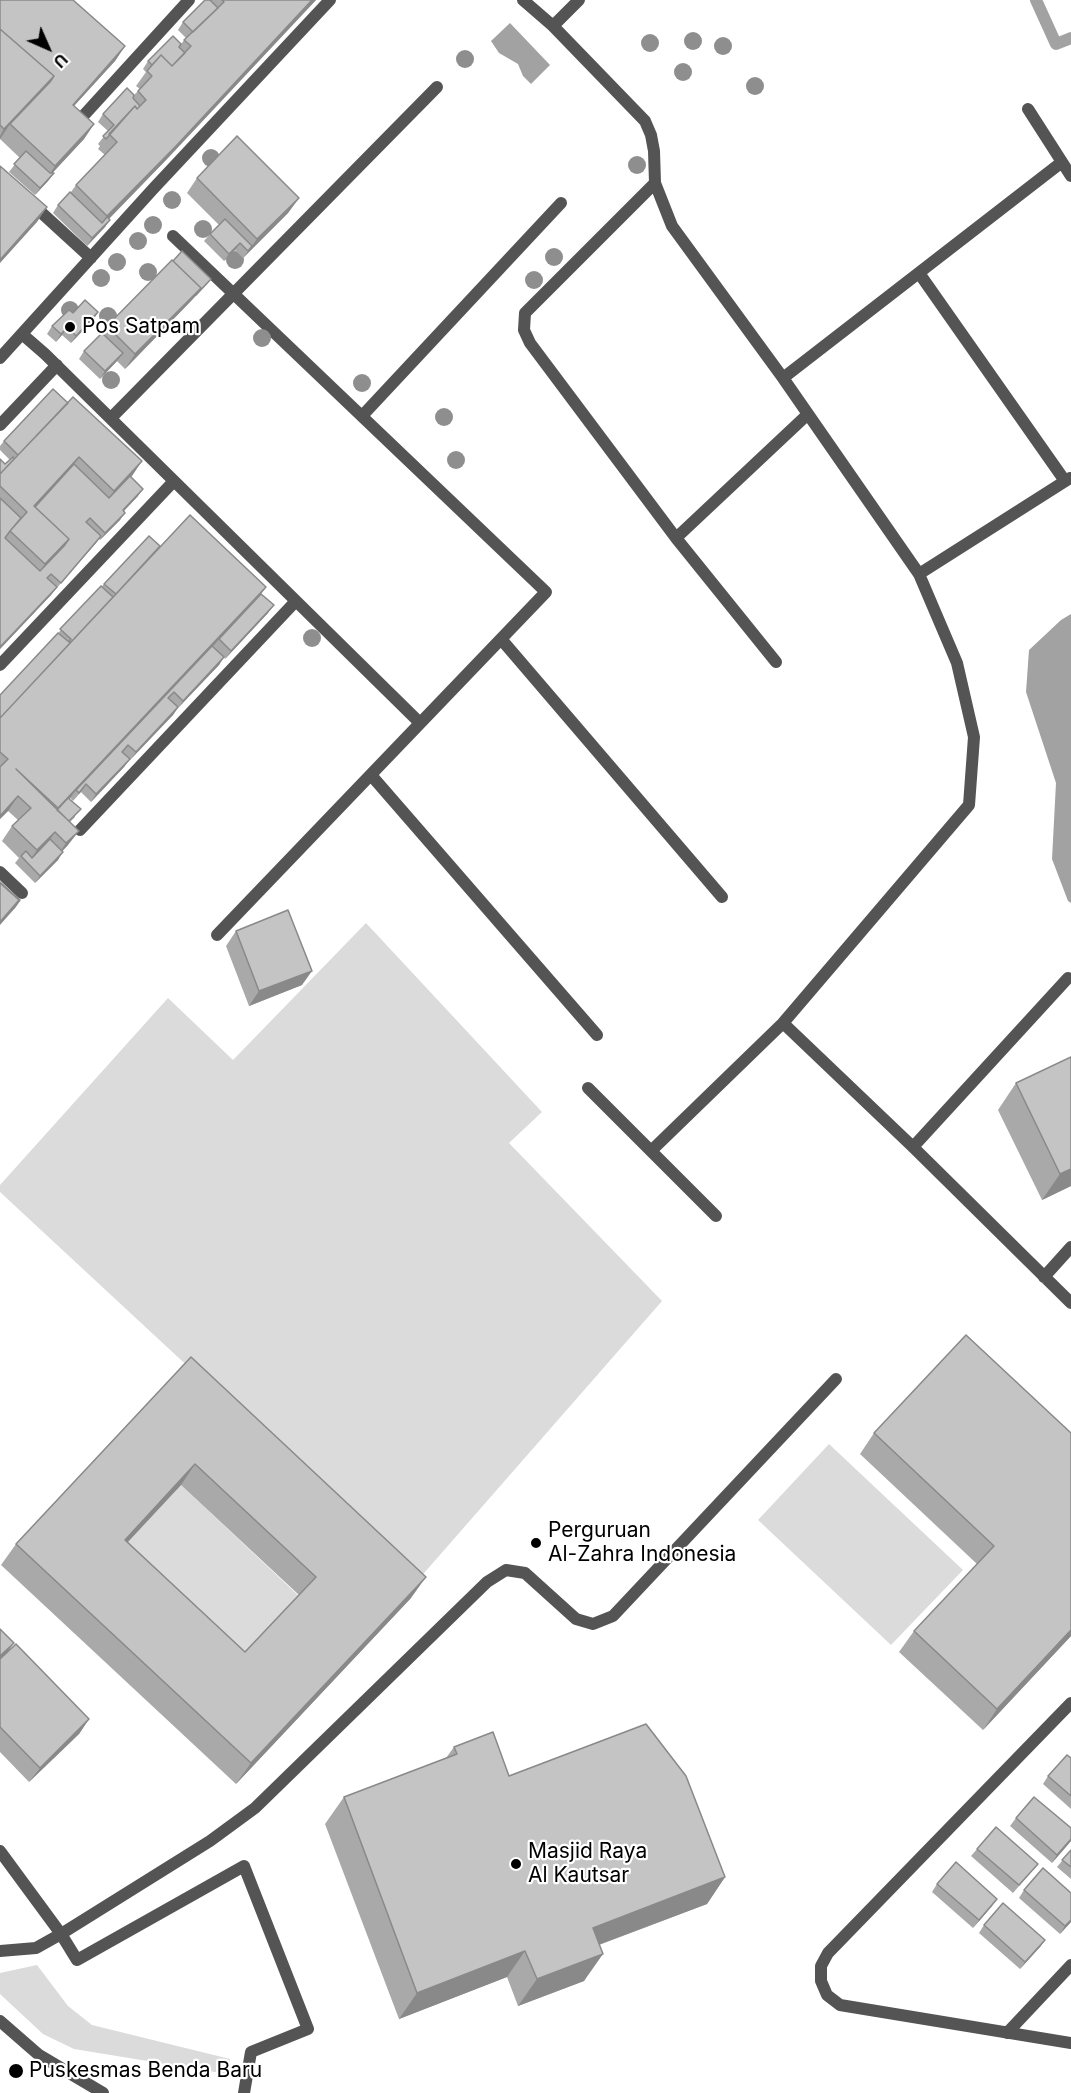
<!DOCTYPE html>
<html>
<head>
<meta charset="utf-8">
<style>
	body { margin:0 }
	#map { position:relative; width:1071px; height:2093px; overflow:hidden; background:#fff; font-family:Inter,sans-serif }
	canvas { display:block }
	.north { position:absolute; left:18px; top:18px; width:60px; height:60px; -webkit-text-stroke:4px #fff; paint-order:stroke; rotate:135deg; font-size:16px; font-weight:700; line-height:24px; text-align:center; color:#000 }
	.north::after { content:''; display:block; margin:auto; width:21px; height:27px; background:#000; clip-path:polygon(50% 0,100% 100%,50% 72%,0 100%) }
</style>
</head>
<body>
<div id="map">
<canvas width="1071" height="2093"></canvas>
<div class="north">U</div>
</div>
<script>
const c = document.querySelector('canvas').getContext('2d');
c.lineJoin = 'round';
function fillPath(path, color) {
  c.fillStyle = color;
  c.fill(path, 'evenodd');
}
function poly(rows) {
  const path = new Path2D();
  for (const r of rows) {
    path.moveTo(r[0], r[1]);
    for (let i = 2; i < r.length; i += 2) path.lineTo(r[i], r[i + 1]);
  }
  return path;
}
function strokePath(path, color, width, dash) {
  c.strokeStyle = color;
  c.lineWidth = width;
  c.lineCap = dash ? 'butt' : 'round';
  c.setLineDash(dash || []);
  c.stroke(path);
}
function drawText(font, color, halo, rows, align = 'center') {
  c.font = font + ' Inter,sans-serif';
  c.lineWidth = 4.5;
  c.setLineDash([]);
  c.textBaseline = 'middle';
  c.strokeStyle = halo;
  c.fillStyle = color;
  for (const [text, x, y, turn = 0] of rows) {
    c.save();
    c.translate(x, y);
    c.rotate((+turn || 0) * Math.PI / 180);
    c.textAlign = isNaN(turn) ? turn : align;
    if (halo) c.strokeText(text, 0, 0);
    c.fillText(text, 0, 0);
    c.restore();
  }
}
fillPath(poly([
	[366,923,542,1112,509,1143,662,1301,418,1580,0,1192,0,1185,168,998,233,1060],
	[829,1444,963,1570,891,1645,758,1520],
	[181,1485,301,1598,231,1673,110,1561],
	[37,1965,68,2006,92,2025,230,2059,227,2074,74,2049,43,2034,0,1994,0,1973]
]), '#dbdbdb');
fillPath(poly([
	[510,23,550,65,531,84,523,76,518,64,499,53,491,41],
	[1071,614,1071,903,1068,901,1052,859,1056,783,1026,692,1029,650,1061,620]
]), '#a2a2a2');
strokePath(poly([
	[1036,0,1056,44,1071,38]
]), '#a2a2a2', 12);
strokePath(poly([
	[0,1851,61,1934,77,1960,244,1866,308,2029,251,2052,244,2093],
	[0,1951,36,1948,61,1934,210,1841,255,1808,487,1582,506,1570,525,1573,576,1619,593,1624,613,1616,836,1379]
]), '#545454', 12);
strokePath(poly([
	[523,0,553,26,645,121,651,135,654,151,655,183,672,226,783,378,919,574,957,663,974,737,969,805,783,1023,651,1151],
	[553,26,579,0],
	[1028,109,1071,176],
	[75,125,189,0],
	[655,183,525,313,524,330,530,343,676,538,776,662],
	[32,204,91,258],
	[173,236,546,592,217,935],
	[919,273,1065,481],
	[22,334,45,354,420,723],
	[0,358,153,189,330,0],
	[783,378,1062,162],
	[362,416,561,203],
	[111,418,437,87],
	[0,425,57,365],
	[676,538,808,414],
	[919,574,1070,478],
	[501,639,722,897],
	[0,665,174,481],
	[371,775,597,1035],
	[80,830,295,602],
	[0,872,22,893],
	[783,1023,913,1147,1071,1303],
	[588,1088,716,1216],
	[913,1147,1068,978],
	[1044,1277,1071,1247],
	[1071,1703,828,1953,821,1966,821,1981,827,1995,840,2005,1071,2043],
	[0,2021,39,2055,103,2093],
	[1007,2033,1071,1965]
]), '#545454', 12);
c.fillStyle = '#8e8e8e';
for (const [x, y] of [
	[693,41],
	[650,43],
	[723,46],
	[465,59],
	[683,72],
	[755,86],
	[211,158],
	[637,165],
	[172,200],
	[153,225],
	[203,229],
	[138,241],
	[554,257],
	[235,260],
	[117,262],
	[148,272],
	[101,278],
	[534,280],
	[70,310],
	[108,316],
	[262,338],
	[111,380],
	[362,383],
	[444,417],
	[456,460],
	[312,638]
]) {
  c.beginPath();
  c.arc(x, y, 9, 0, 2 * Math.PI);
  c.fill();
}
fillPath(poly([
	[0,0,125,46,115,61,74,106,94,124,84,139,52,173,54,173,48,181,35,195,9,172,20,158,0,139],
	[211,0,316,0,166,160,109,219,105,227,87,246,53,213,58,205,71,192,76,185,105,155,98,149,100,146,98,144,108,131,98,122,103,114,134,95,140,89,136,86,146,72,143,69,148,61,181,44,186,38,178,30,183,22],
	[197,178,299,198,288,213,243,258,235,250,224,261,204,241,210,234,219,225,187,193],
	[211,279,205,286,190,302,125,369,117,361,100,379,79,359,84,351,102,333,107,326],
	[98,312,93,320,71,343,62,335,56,342,47,334,52,326,73,313],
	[53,389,131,477,138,496,124,511,120,520,100,540,99,539,55,590,51,595,0,649,0,459,5,464,10,460,0,450,0,446,4,441],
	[160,546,266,587,261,594,268,613,225,659,224,657,219,665,178,708,173,715,130,760,130,759,124,767,91,802,81,792,73,801,70,798,69,799,75,817,70,822,68,845,62,851,58,860,35,883,15,863,19,858,2,841,12,826,18,820,8,811,0,819,0,695,104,584],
	[236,931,302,985,249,1006,226,946],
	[1071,1057,1071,1186,1042,1200,998,1110,1016,1083],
	[966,1335,1071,1636,983,1730,899,1652,914,1631,977,1564,860,1454,874,1433],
	[191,1357,411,1598,236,1784,1,1565,16,1544],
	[181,1485,299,1595,245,1652,128,1542],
	[0,1629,8,1652,89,1719,79,1734,29,1782,0,1752],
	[454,1747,509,1776,725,1877,707,1904,599,1945,584,1981,518,2006,507,1977,399,2019,325,1824,344,1797,446,1758],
	[1071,1758,1071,1809,1043,1784,1048,1776],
	[1016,1818,1071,1828,1071,1841,1052,1863,1010,1826],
	[977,1849,1032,1871,1013,1893,971,1856],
	[1071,1850,1071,1879,1057,1867],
	[937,1884,992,1906,973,1928,932,1892],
	[1024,1890,1071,1922,1060,1934,1019,1898],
	[984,1925,1045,1940,1040,1947,1020,1969,979,1933]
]), '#a9a9a9');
fillPath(poly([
	[312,0,316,0,166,160,97,231,107,216],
	[125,46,115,61,62,119,73,105],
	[54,76,39,97,10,124,0,139,0,136,4,129],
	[94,124,84,139,45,181,55,166],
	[54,173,48,181,35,195,40,188],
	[299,198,288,213,243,258,257,239],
	[47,207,37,222,0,263,0,260],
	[110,220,105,227,87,246,92,238],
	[240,243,235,250,224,261,229,254],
	[211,279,205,286,190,302,125,369,135,354,201,288],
	[98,312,93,320,71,343,76,336],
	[68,327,62,335,56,342,61,334],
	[123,353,117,361,100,379,105,371],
	[79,457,69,471,30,514,34,506],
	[142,461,132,476,104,506,114,491],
	[143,489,138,496,117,518,123,510],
	[125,513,120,520,100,540,105,533],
	[101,536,96,543,55,590,61,583],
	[69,539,59,554,35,579,45,564],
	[57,587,51,595,0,649,0,647],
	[266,587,256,601,219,639,215,644,77,791,76,790,70,798,54,816,53,815,58,808],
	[274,605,268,613,225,659,231,651],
	[224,657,219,665,178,708,183,701],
	[178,707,173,715,130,760,136,752],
	[130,759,124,767,91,802,96,794],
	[18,796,8,811,0,819,0,816],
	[79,831,68,845,56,858,66,843],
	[55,832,45,847,27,865,37,850],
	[63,852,58,860,35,883,40,876],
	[19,900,20,900,15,908,0,925,0,922],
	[312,971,302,985,249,1006,259,991],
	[1071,1169,1071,1186,1042,1200,1060,1174],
	[195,1464,181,1485,110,1561,125,1540],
	[426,1577,411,1598,236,1784,251,1763],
	[1071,1630,1071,1636,983,1730,997,1709],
	[14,1643,3,1658,0,1661,0,1656],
	[89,1719,79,1734,29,1782,40,1768],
	[1071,1839,1071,1841,1052,1863,1057,1855],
	[725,1877,707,1904,574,1954,593,1928],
	[997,1899,992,1906,973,1928,979,1920],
	[1071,1920,1071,1922,1060,1934,1065,1926],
	[1045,1940,1040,1947,1020,1969,1025,1962],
	[525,1951,507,1977,399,2019,417,1993],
	[603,1954,584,1981,518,2006,537,1979]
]), '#898989');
const building = poly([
	[0,0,73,0,125,46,73,105,94,124,55,166,10,124,50,82,54,76,0,29,0,0],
	[205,0,210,0,218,8,193,32,183,22,205,0],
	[222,0,312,0,176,146,107,216,76,185,117,142,109,134,135,106,137,109,146,100,138,91,152,76,147,71,161,55,172,66,191,46,184,40,224,2,222,0],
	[0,29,54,76,4,129,0,125,0,29],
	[173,36,181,44,179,47,185,53,172,66,161,55,152,65,148,61,173,36],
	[127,88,134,95,133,98,140,106,137,109,135,106,106,139,103,136,114,125,103,114,127,88],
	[237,136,299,198,257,239,197,178,237,136],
	[26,151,50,173,54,173,40,188,14,164,26,151],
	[0,166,47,207,0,260,0,166],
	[70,192,102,223,107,217,110,220,92,238,58,205,70,192],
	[225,219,252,246,248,251,240,243,229,254,210,234,225,219],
	[182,251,211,279,196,295,201,288,173,261,182,251],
	[172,260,201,288,135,354,107,326,172,260],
	[85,300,98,312,76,336,68,327,61,334,52,326,69,310,73,313,85,300],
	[102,333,123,353,105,371,84,351,102,333],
	[53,389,68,403,18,455,4,441,53,389],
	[73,397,142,461,114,491,79,457,34,506,69,539,45,564,10,531,27,512,0,486,0,474,73,397],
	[13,457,14,459,0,474,0,459,5,464,13,457],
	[74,464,109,498,130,476,143,489,123,510,125,513,105,533,90,518,86,522,101,536,61,583,51,574,47,578,57,587,0,647,0,498,21,518,10,531,5,538,40,571,64,546,69,539,35,507,74,464],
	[190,515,266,587,58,808,16,769,79,831,66,843,55,832,37,850,12,826,31,808,18,796,0,816,0,767,8,759,0,752,0,718,190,515],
	[149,536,160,546,116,594,104,584,149,536],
	[101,586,113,597,0,718,0,695,58,633,69,642,71,639,60,629,101,586],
	[261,594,274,605,231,651,219,639,261,594],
	[212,646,224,657,183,701,174,692,168,698,178,707,136,752,128,745,122,752,130,759,96,794,86,784,79,793,76,790,212,646],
	[68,798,81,809,69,821,57,810,68,798],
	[50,839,63,852,40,876,21,856,26,851,32,858,50,839],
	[0,882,20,900,14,908,19,900,0,883,0,882],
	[0,883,19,900,0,922,0,883],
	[288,910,312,971,259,991,236,931,288,910],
	[1071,1057,1071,1169,1060,1174,1016,1083,1071,1057],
	[966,1335,1071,1433,1071,1630,997,1709,914,1631,994,1546,874,1433,966,1335],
	[191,1357,426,1577,251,1763,16,1544,191,1357],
	[195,1464,316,1577,245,1652,125,1540,195,1464],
	[0,1629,14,1643,0,1656,0,1629],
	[16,1644,89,1719,40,1768,0,1727,0,1659,16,1644],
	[646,1724,686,1776,725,1877,593,1928,603,1954,537,1979,525,1951,417,1993,344,1797,457,1754,454,1747,493,1732,509,1776,646,1724],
	[1067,1755,1071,1758,1071,1796,1048,1776,1067,1755],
	[1034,1797,1071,1828,1071,1839,1057,1855,1016,1818,1034,1797],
	[996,1827,1038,1864,1019,1885,977,1849,996,1827],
	[1071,1850,1071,1867,1062,1860,1071,1850],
	[956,1862,997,1899,979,1920,937,1884,956,1862],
	[1043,1868,1071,1893,1071,1920,1065,1926,1024,1890,1043,1868],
	[1003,1903,1045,1940,1025,1962,984,1925,1003,1903]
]);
fillPath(building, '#c4c4c4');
strokePath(building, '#898989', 1.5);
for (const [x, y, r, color] of [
	[70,327,6,"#000"],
	[536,1543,6,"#000"],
	[516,1864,6,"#000"],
	[16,2071,8,"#000"]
]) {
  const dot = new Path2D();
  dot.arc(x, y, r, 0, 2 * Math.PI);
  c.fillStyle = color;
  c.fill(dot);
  strokePath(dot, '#fff', 2);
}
drawText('21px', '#000', '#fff', [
	["Pos Satpam",82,327],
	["Perguruan",548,1531],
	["Al-Zahra Indonesia",548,1555],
	["Masjid Raya",528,1852],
	["Al Kautsar",528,1876],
	["Puskesmas Benda Baru",29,2071]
], 'left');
</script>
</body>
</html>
